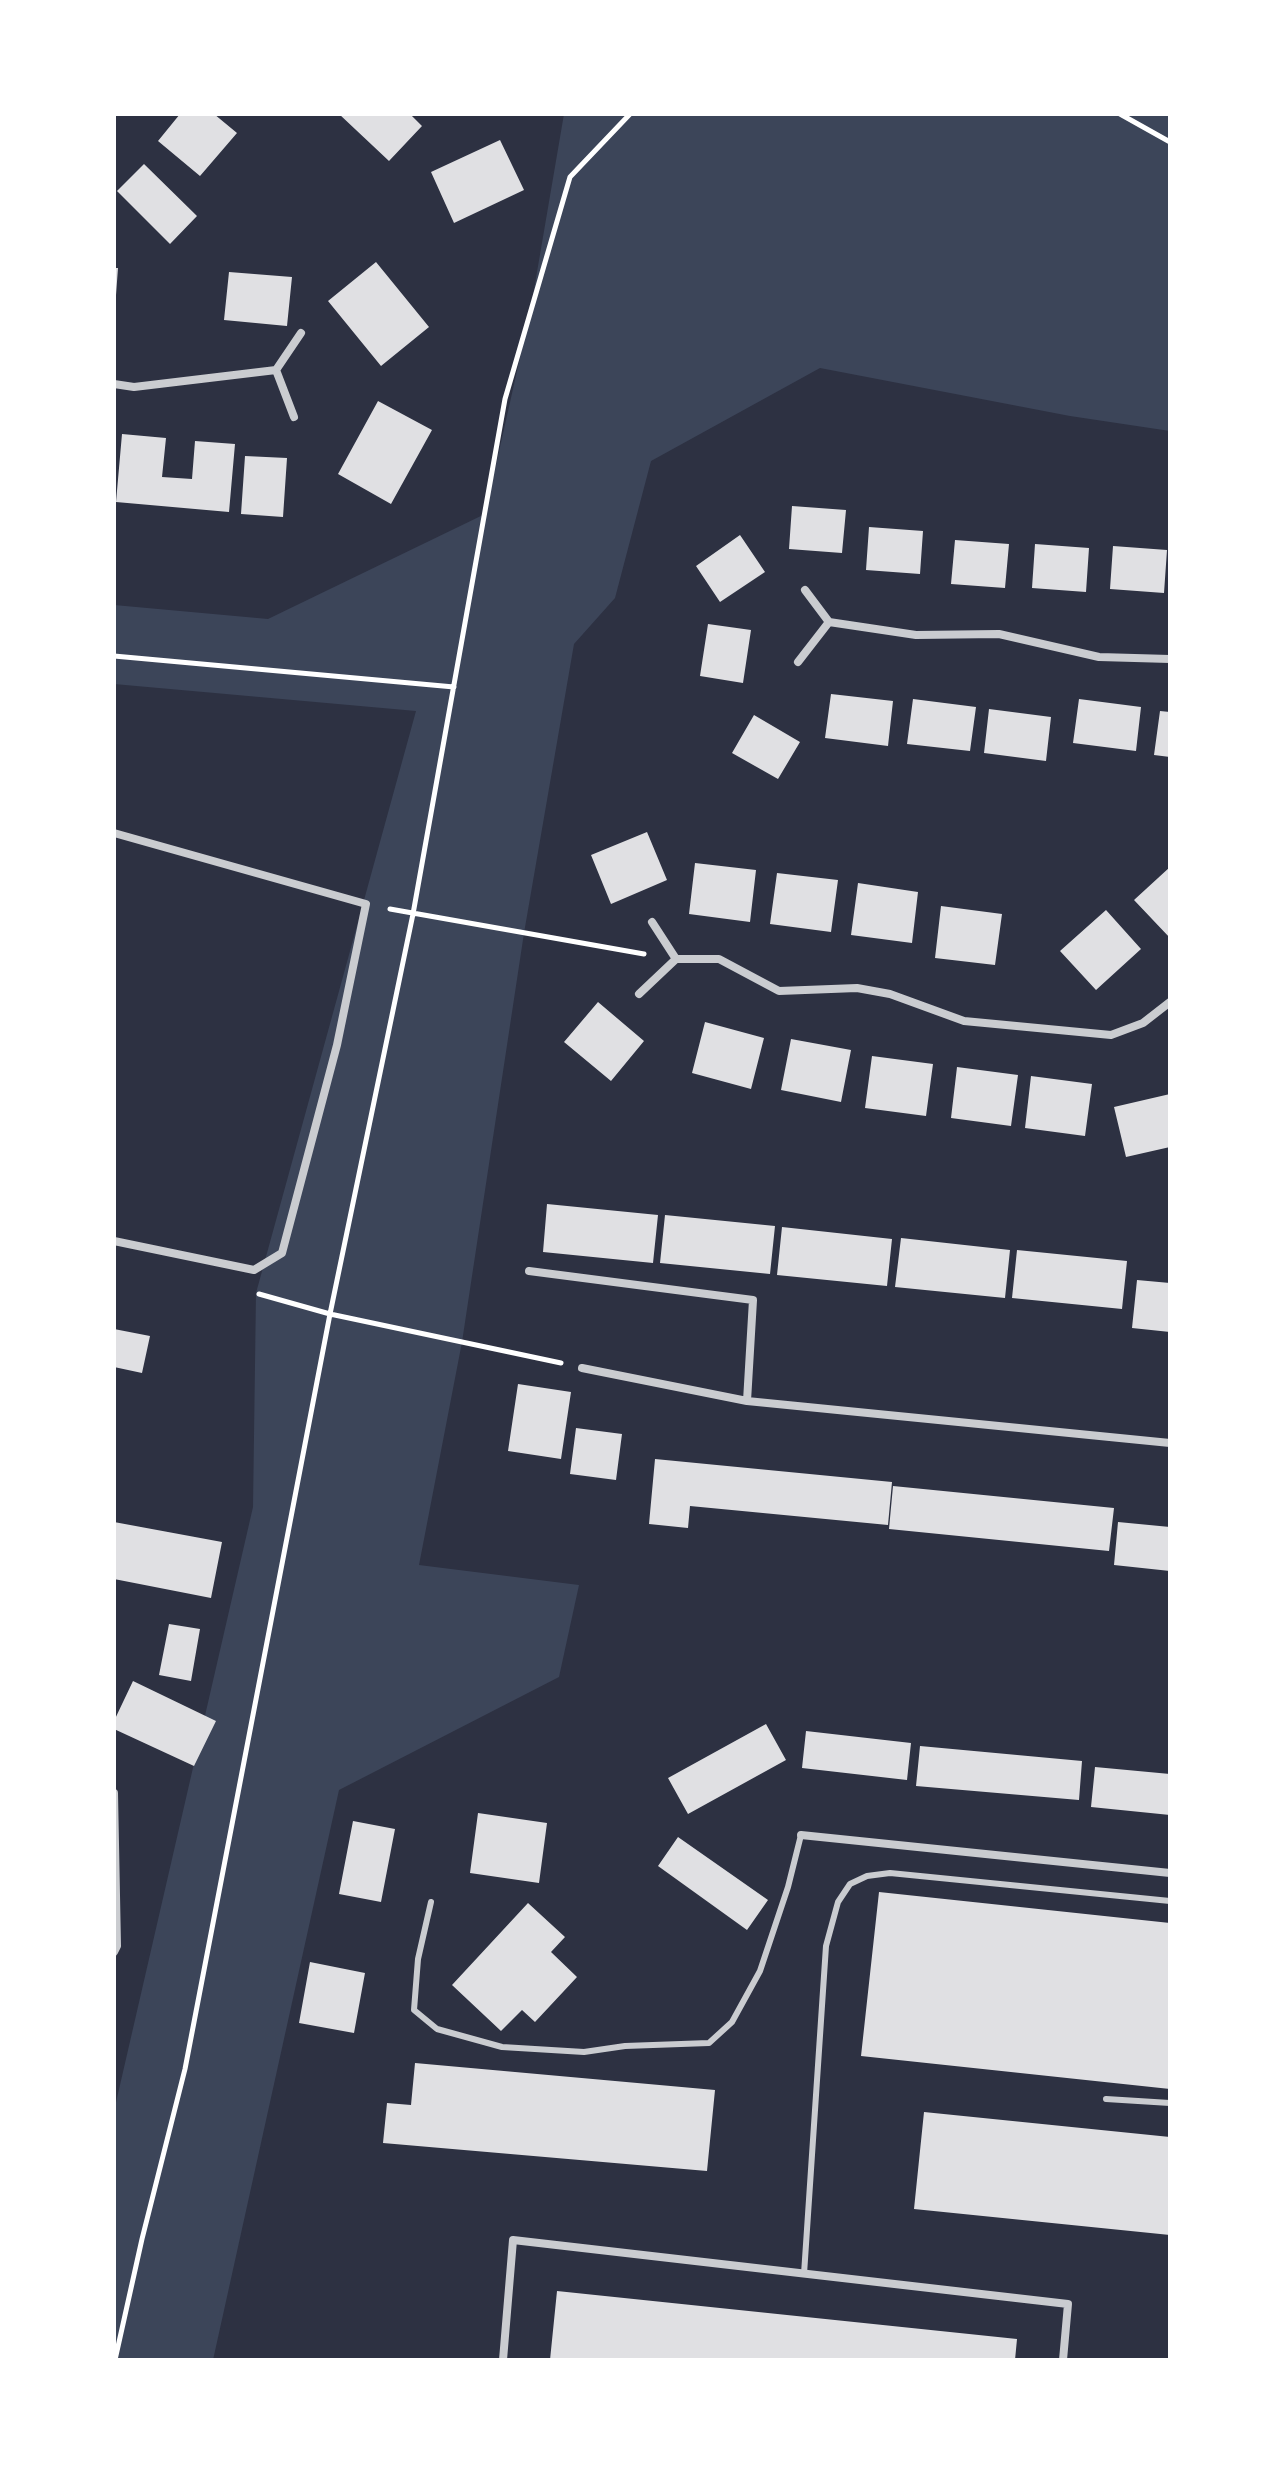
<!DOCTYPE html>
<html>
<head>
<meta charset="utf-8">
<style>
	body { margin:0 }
	#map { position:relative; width:1284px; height:2474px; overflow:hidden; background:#2d3142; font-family:Cabin,sans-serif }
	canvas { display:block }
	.frame { position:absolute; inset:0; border:116px solid #fff; pointer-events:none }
</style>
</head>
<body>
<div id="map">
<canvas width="1284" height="2474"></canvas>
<div class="frame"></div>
</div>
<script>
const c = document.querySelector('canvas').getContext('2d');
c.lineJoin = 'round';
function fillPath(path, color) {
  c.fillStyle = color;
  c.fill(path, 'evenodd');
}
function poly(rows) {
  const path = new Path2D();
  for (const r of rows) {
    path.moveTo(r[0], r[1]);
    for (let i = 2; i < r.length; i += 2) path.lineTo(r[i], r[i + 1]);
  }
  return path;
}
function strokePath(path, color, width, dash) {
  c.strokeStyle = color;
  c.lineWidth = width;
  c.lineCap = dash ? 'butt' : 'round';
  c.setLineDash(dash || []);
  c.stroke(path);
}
fillPath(poly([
	[564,114,1170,114,1170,431,1070,416,820,368,651,461,615,598,574,644,524,933,462,1342,419,1565,579,1585,559,1677,339,1790,213,2360,114,2360,114,2111,253,1507,256,1293,416,711,114,684,114,605,268,619,485,514,530,313]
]), '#3c4559');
fillPath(poly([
	[180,114,214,114,237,133,200,176,158,141],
	[339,114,410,114,422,126,389,161],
	[500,140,524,190,454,223,431,172],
	[144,164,197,216,170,244,117,191],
	[376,262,429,327,381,366,328,301],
	[114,268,118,268,116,295,114,295],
	[229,272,292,277,287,326,224,320],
	[378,401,432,430,391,504,338,474],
	[122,434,166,438,162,477,192,479,195,441,235,444,229,512,116,502],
	[245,456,287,458,283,517,241,514],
	[792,506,846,510,842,553,789,549],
	[869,527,923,531,920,574,866,570],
	[740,535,765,572,720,602,696,566],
	[955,540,1009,544,1005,588,951,584],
	[1035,544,1089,548,1086,592,1032,588],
	[1113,546,1167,550,1164,593,1110,589],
	[708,624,751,630,743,683,700,676],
	[831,694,893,701,888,746,825,738],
	[913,699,976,707,970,751,907,744],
	[1079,699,1141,707,1136,751,1073,743],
	[989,709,1051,717,1046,761,984,753],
	[1160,711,1170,712,1170,757,1154,755],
	[754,715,800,742,778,779,732,753],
	[647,832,667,880,611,904,591,855],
	[695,863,756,870,750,922,689,914],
	[1170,867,1170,938,1134,900],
	[777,873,838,880,831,932,770,924],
	[858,883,918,892,912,943,851,935],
	[941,906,1002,914,995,965,935,958],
	[1106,910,1141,949,1096,990,1060,951],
	[598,1002,644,1041,611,1081,564,1042],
	[705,1022,764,1038,751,1089,692,1073],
	[791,1039,851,1050,841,1102,781,1090],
	[872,1056,933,1064,926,1116,865,1108],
	[957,1067,1018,1075,1011,1126,951,1118],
	[1031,1076,1092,1084,1085,1136,1025,1128],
	[1170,1094,1170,1147,1126,1157,1114,1107],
	[547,1204,658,1215,653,1263,543,1252],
	[665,1215,775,1226,770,1274,660,1263],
	[782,1227,892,1239,887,1286,777,1275],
	[901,1238,1010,1250,1005,1298,895,1287],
	[1017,1250,1127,1261,1122,1309,1012,1298],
	[1137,1280,1170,1283,1170,1332,1132,1328],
	[114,1329,150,1336,142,1373,114,1367],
	[518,1384,571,1392,561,1459,508,1451],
	[576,1428,622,1434,616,1480,570,1474],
	[655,1459,892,1482,888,1525,690,1506,688,1528,649,1524],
	[893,1486,1114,1508,1109,1551,889,1529],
	[114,1522,222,1542,211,1598,114,1579],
	[1118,1522,1170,1527,1170,1571,1114,1565],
	[169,1624,200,1629,191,1681,159,1675],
	[133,1681,216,1721,194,1766,114,1729,114,1721],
	[766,1724,786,1760,688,1814,668,1778],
	[806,1731,911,1743,907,1780,802,1768],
	[920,1746,1082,1761,1079,1800,916,1786],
	[1095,1767,1170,1774,1170,1815,1091,1807],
	[478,1813,547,1823,539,1883,470,1873],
	[353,1821,395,1829,381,1902,339,1894],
	[678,1837,768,1900,747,1930,658,1866],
	[879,1892,1170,1923,1170,2089,861,2056],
	[528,1903,565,1937,551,1952,577,1977,535,2022,522,2010,501,2031,452,1985],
	[310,1962,365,1973,354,2033,299,2023],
	[415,2063,715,2090,707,2171,383,2143,387,2103,411,2105],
	[924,2112,1170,2137,1170,2235,914,2209],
	[557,2291,1017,2339,1015,2360,550,2360]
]), '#e0e0e3');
strokePath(poly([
	[1120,114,1170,142],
	[114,656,454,687],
	[390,909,644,954],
	[259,1294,330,1314,561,1363],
	[115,2360,142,2239,185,2069,330,1314,413,914,505,399,570,177,630,114]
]), '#fff', 5);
strokePath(poly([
	[431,1902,418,1959,414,2010,437,2029,502,2047,584,2052,625,2046,709,2043,732,2022,760,1971,788,1887,801,1835],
	[1106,2099,1170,2103],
	[804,2274,826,1946,838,1902,850,1884,867,1876,890,1873,1170,1901]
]), '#caccd0', 6);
strokePath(poly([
	[114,384,134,387,276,370],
	[294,417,276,370,301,333],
	[829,622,916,635,999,634,1099,657,1170,659],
	[798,662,829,622,805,590],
	[114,833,366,904,337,1045,282,1253,254,1270,114,1241],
	[676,959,719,959,779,991,857,988,890,994,964,1021,1111,1035,1143,1023,1170,1002],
	[639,994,676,959,652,922],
	[529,1271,753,1300,747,1401],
	[582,1368,747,1401,1170,1443],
	[114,1793,117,1946,114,1952],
	[801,1835,1170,1873],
	[503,2360,513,2240,1068,2304,1063,2360]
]), '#caccd0', 8);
</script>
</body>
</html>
